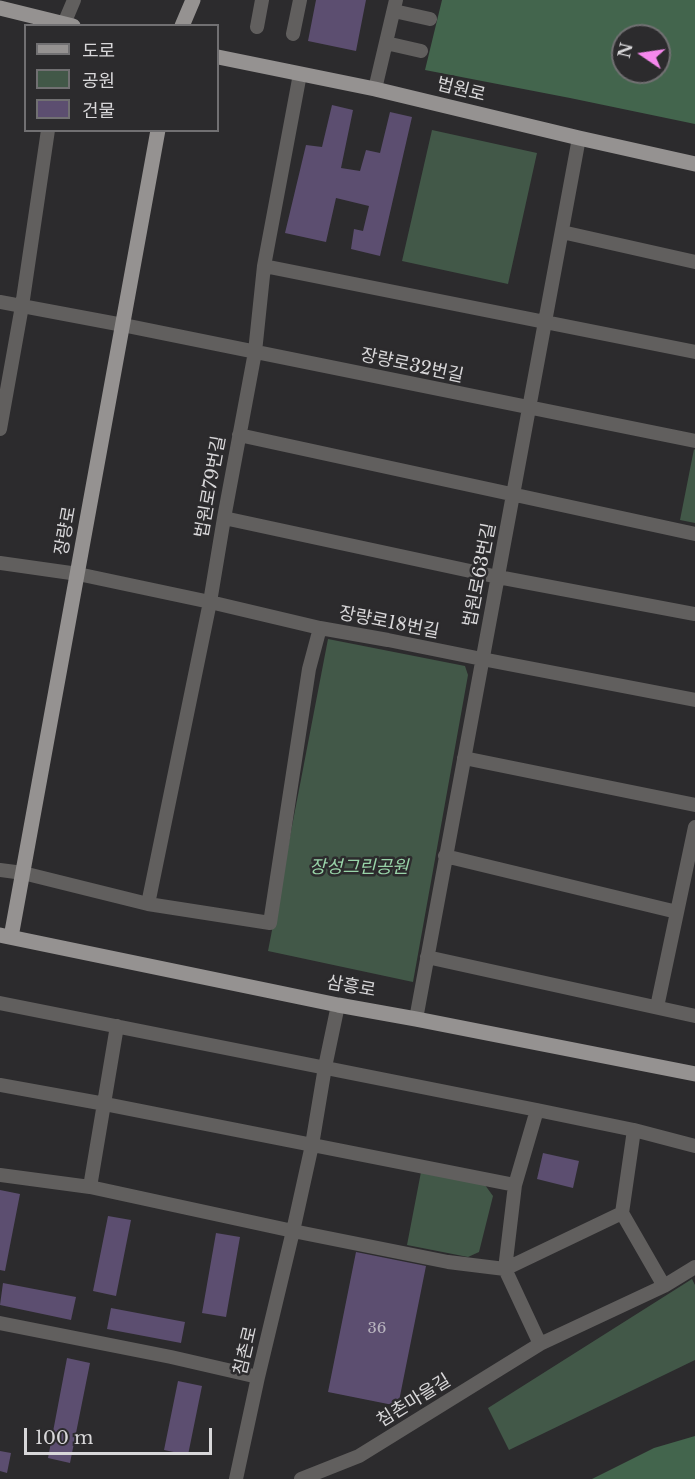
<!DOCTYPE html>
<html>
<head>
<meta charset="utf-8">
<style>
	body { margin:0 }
	#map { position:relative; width:695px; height:1479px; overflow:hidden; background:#2c2b2d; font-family:"Libre Baskerville","Noto Sans KR",serif }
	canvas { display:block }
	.legend { position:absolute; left:24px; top:24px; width:195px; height:108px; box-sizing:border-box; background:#2c2b2d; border:2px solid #717072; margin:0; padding:8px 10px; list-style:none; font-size:18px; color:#d8d7d9 }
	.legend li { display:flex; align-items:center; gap:12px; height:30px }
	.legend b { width:30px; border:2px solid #717072 }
	.north { position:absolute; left:611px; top:24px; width:60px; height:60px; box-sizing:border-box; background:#2c2b2d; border:2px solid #717072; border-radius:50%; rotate:283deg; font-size:16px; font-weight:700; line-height:24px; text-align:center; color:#d8d7d9 }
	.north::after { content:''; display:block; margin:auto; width:21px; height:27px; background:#f688ed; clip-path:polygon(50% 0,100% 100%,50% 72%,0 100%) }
	.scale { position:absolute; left:24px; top:1428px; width:188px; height:27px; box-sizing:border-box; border:3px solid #d8d7d9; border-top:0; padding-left:8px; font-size:18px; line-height:21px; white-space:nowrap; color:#d8d7d9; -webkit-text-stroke:4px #2c2b2d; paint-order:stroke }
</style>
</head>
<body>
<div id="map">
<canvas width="695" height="1479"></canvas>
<ul class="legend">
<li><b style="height:8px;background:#959291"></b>도로</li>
<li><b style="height:16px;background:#425848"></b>공원</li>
<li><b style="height:16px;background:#5c4e70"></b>건물</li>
</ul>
<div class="north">N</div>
<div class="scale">100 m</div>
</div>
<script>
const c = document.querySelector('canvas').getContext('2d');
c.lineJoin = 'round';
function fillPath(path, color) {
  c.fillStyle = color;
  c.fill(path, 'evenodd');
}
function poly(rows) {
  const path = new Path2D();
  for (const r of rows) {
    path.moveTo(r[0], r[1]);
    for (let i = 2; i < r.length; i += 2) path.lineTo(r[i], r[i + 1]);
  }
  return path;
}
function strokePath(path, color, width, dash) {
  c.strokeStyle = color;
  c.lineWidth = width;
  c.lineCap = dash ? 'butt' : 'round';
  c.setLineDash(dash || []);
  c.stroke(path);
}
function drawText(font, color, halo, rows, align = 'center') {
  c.font = font + ' "Libre Baskerville","Noto Sans KR",serif';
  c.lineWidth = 5;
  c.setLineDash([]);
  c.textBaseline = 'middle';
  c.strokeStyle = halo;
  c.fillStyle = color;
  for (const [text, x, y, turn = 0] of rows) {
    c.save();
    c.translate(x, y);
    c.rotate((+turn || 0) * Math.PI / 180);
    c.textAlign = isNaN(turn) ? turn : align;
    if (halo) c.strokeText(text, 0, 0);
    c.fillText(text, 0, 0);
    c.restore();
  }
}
fillPath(poly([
	[432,130,537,153,508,284,402,261],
	[694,449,695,450,695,523,680,520],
	[328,639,465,666,468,675,413,982,268,951],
	[421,1172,485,1185,493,1196,479,1252,468,1257,407,1245],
	[692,1279,695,1285,695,1360,509,1450,488,1408]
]), '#425848');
fillPath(poly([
	[442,0,695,0,695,124,570,98,425,70],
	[623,36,659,36,659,72,623,72],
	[695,1436,695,1479,592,1479,654,1448]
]), '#43654d');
fillPath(poly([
	[316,0,366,0,356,51,308,41],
	[332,105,353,110,341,168,360,171,366,150,380,153,390,112,412,117,380,256,351,249,354,229,363,231,369,206,336,198,326,242,285,233,306,145,322,147],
	[543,1153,579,1161,573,1188,537,1179],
	[0,1190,20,1194,5,1271,0,1270],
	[108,1216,131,1220,116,1296,93,1291],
	[216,1233,240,1237,226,1317,202,1313],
	[356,1252,426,1266,398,1406,328,1392],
	[3,1283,76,1297,71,1320,0,1305],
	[111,1308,185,1322,181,1343,107,1329],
	[67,1358,90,1363,70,1463,48,1458],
	[178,1381,202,1386,188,1455,164,1450],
	[0,1451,11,1453,7,1473,0,1471]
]), '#5c4e70');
strokePath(poly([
	[394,11,430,19],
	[63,26,74,0],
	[257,27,262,0],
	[293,34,300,0],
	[386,43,421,51],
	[375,89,396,0],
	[562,232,695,262],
	[264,266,695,352],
	[0,302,123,325,695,441],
	[0,429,22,306,48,130],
	[239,435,695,534],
	[224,518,498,577,695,614],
	[0,563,78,574,210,602,320,628,388,640,482,659,695,700],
	[464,758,695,805],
	[445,856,677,912],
	[0,870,23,873,148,904,270,923,309,669,320,628],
	[148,904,210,602,224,518,255,352,264,266,300,74],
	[427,957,695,1016],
	[0,1003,537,1110,634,1130,695,1146],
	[657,1007,695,827],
	[416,1019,579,138],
	[0,1085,105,1104,515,1185],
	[537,1110,515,1185,505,1269,540,1344],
	[634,1130,622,1213,664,1286],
	[0,1175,90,1187,293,1231,448,1262,505,1269],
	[90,1187,117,1026],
	[505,1269,622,1213],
	[0,1323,171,1357,258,1377],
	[236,1479,258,1377,293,1231,312,1145,325,1067,338,1005],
	[301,1479,359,1456,540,1344,664,1286,695,1267]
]), '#615f5e', 14);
strokePath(poly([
	[0,8,73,26],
	[182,26,193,0],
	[218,57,375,89,579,138,695,164],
	[0,935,338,1005,416,1019,695,1074],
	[11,937,158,130]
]), '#959291', 15);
drawText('15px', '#b9b5bf', null, [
	["36",377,1329]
]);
drawText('18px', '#d8d7d9', '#2c2b2d', [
	["법원로",461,90,14],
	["장량로32번길",412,366,12],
	["법원로79번길",211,487,-80],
	["장량로",66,531,-80],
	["법원로63번길",480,575,-79],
	["장량로18번길",389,623,11],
	["삼흥로",351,987,10],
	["침촌로",246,1351,-77],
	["침촌마을길",414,1401,-32]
]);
drawText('italic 18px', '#99d4a9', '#2c2b2d', [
	["장성그린공원",359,868]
]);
</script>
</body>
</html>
